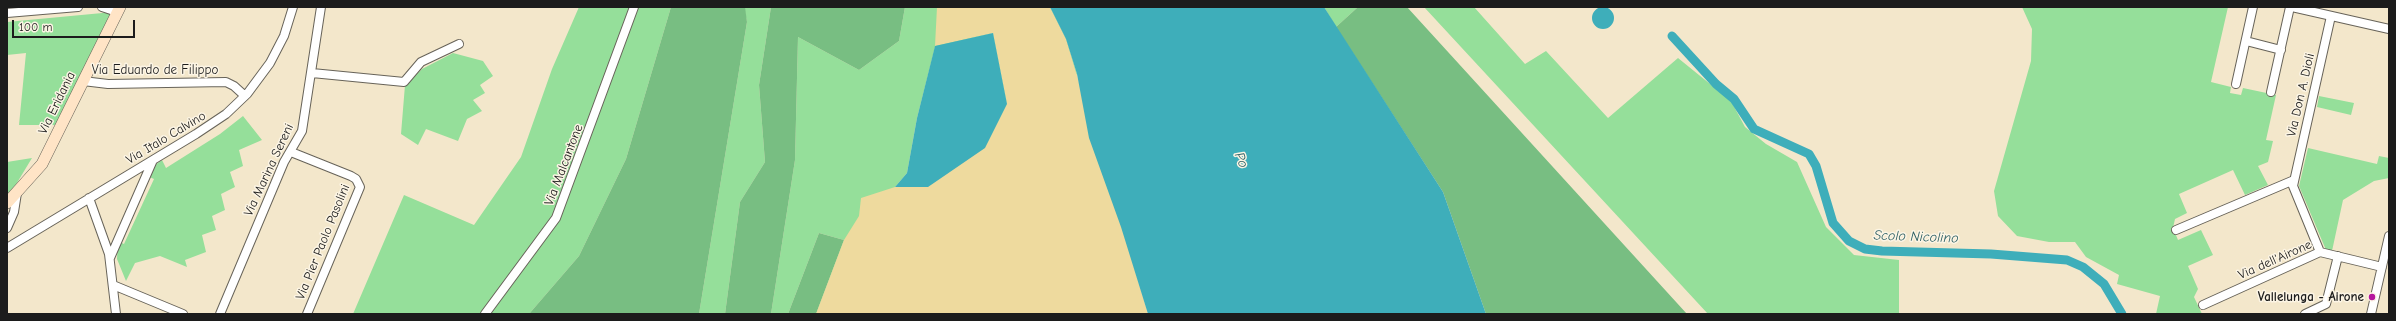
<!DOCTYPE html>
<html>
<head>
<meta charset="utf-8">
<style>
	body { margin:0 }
	#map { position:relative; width:2396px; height:321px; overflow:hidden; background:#f3e7cb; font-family:"Comic Neue",sans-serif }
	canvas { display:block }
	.frame { position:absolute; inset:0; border:8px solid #1c1c1c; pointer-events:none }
	.scale { position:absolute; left:12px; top:20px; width:123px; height:18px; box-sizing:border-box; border:2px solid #1c1c1c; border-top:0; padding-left:5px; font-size:12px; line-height:14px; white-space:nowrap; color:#1c1c1c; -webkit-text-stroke:3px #fcf5e5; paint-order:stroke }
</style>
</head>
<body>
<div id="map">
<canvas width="2396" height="321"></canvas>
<div class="frame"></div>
<div class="scale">100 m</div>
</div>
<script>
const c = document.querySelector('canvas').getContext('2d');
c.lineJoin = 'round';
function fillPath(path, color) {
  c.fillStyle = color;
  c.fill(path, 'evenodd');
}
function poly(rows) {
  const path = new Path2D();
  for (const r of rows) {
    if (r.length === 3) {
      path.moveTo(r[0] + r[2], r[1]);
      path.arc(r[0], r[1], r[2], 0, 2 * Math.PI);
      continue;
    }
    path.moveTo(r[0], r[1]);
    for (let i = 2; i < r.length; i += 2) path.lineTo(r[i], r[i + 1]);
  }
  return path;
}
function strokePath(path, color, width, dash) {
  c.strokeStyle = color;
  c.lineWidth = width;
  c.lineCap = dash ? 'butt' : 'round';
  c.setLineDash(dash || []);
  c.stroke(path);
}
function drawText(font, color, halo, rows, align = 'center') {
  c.font = font + ' "Comic Neue",sans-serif';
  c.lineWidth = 3;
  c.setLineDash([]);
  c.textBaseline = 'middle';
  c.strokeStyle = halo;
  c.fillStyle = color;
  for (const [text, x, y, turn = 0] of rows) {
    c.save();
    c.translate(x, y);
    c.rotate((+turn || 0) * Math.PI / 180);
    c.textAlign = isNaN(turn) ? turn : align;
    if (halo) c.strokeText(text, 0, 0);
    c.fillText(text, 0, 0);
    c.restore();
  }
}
fillPath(poly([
	[579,7,671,7,626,159,579,256,529,314,353,314,404,195,474,225,521,157,552,69],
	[744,7,771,7,759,85,765,162,740,202,725,314,699,314,747,22],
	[905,7,1050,7,1066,39,1077,74,1019,134,964,260,922,314,816,314,844,240,819,233,788,314,771,314,795,160,798,37,859,70,899,41],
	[993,33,1007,104,985,148,928,187,895,187,907,173,917,118,935,47],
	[1324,7,1358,7,1336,27],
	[1424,7,1474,7,1525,64,1546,51,1608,118,1678,58,1731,101,1745,127,1766,144,1797,162,1826,227,1854,255,1899,260,1899,314,1708,314],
	[2022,7,2228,7,2211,82,2231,87,2230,93,2241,95,2243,88,2276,95,2266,140,2273,141,2268,162,2258,166,2268,185,2245,195,2233,170,2179,194,2187,213,2175,219,2173,228,2178,240,2201,230,2213,255,2188,266,2198,289,2194,297,2202,314,2156,314,2160,296,2117,284,2119,275,2086,257,2075,242,2049,242,2017,236,1998,216,1994,191,2031,61,2032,29],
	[113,12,57,125,19,125,26,53,7,55,7,22],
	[453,53,483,61,493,76,480,85,485,93,473,100,482,111,467,119,458,141,426,129,418,145,401,134,405,85,422,69],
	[2319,96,2354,103,2351,115,2317,107],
	[243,116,262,140,239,150,243,166,230,172,235,187,221,194,225,210,212,216,216,230,202,235,206,252,185,260,187,267,160,256,135,263,126,281,117,259,118,241,124,244,154,179,147,176,152,167,162,160,166,168,220,134],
	[2308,148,2377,164,2379,156,2389,158,2389,178,2374,181,2343,200,2332,251,2326,250,2299,186],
	[32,158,9,196,7,197,7,162]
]), '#95df9a');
fillPath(poly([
	[671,7,745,7,747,22,699,314,529,314,579,256,626,159],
	[771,7,905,7,899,41,859,70,798,37,795,160,771,314,725,314,740,202,765,162,759,85],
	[1358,7,1407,7,1687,314,1486,314,1443,192,1336,27],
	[819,233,844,240,816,314,788,314]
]), '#78be82');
fillPath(poly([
	[937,7,1050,7,1066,39,1148,314,816,314,844,240,859,216,861,198,895,187,928,187,1007,104,993,33,935,46]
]), '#eeda9e');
fillPath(poly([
	[1603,18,11],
	[1050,7,1324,7,1443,192,1486,314,1148,314,1121,227,1089,138,1077,74,1066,39],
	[993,33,1007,104,985,148,928,187,895,187,907,173,917,118,935,46]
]), '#3eaeba');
strokePath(poly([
	[1672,36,1716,84,1734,99,1754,129,1809,154,1816,166,1833,223,1849,241,1865,249,1882,251,1991,254,2067,260,2083,267,2104,284,2122,314]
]), '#3eaeba', 9);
const minor = poly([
	[102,7,117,12],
	[2292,7,2389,29],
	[7,13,78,7],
	[2246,41,2281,50],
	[312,73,404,82,421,62,459,44],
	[83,81,108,84,226,82,234,86,245,96],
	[2236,84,2253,7],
	[2271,92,2290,7],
	[291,152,351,176,356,179,360,187,307,314],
	[89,198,109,254,116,314],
	[7,228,14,212,17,193],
	[2176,230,2294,180],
	[7,248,196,134,226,114,247,94,270,63,284,36,293,7],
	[2320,252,2293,186,2331,16],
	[110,258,153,160],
	[113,285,183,314],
	[2203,305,2320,252,2382,267],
	[220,314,284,162,302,131,321,7],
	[485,314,556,218,634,7],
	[2305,314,2326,304,2338,256],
	[2371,314,2389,236]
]);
const secondary = poly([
	[7,203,42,164,120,7]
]);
strokePath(minor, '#676359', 10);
strokePath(secondary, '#676359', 12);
strokePath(minor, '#fff', 8);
strokePath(secondary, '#ffe4c6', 11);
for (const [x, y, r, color] of [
	[2372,297,4,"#b5179e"]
]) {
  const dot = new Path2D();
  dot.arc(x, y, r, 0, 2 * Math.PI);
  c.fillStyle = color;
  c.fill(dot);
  strokePath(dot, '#fcf5e5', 1.5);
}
drawText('13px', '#1c1c1c', '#fcf5e5', [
	["Via Eduardo de Filippo",155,70],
	["Via Don A. Dioli",2301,95,-77],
	["Via Eridania",57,103,-64],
	["Via Italo Calvino",166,138,-31],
	["Via Malcantone",564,165,-69],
	["Via Marina Sereni",269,170,-65],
	["Via Pier Paolo Pasolini",323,242,-68],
	["Via dell'Airone",2275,260,-24]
]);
drawText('bold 13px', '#1c1c1c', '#fcf5e5', [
	["Vallelunga - Airone",2364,297]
], 'right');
drawText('italic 14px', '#2b5e63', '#fcf5e5', [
	["Po",1241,160,68],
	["Scolo Nicolino",1916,237,2]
]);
</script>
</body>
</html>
